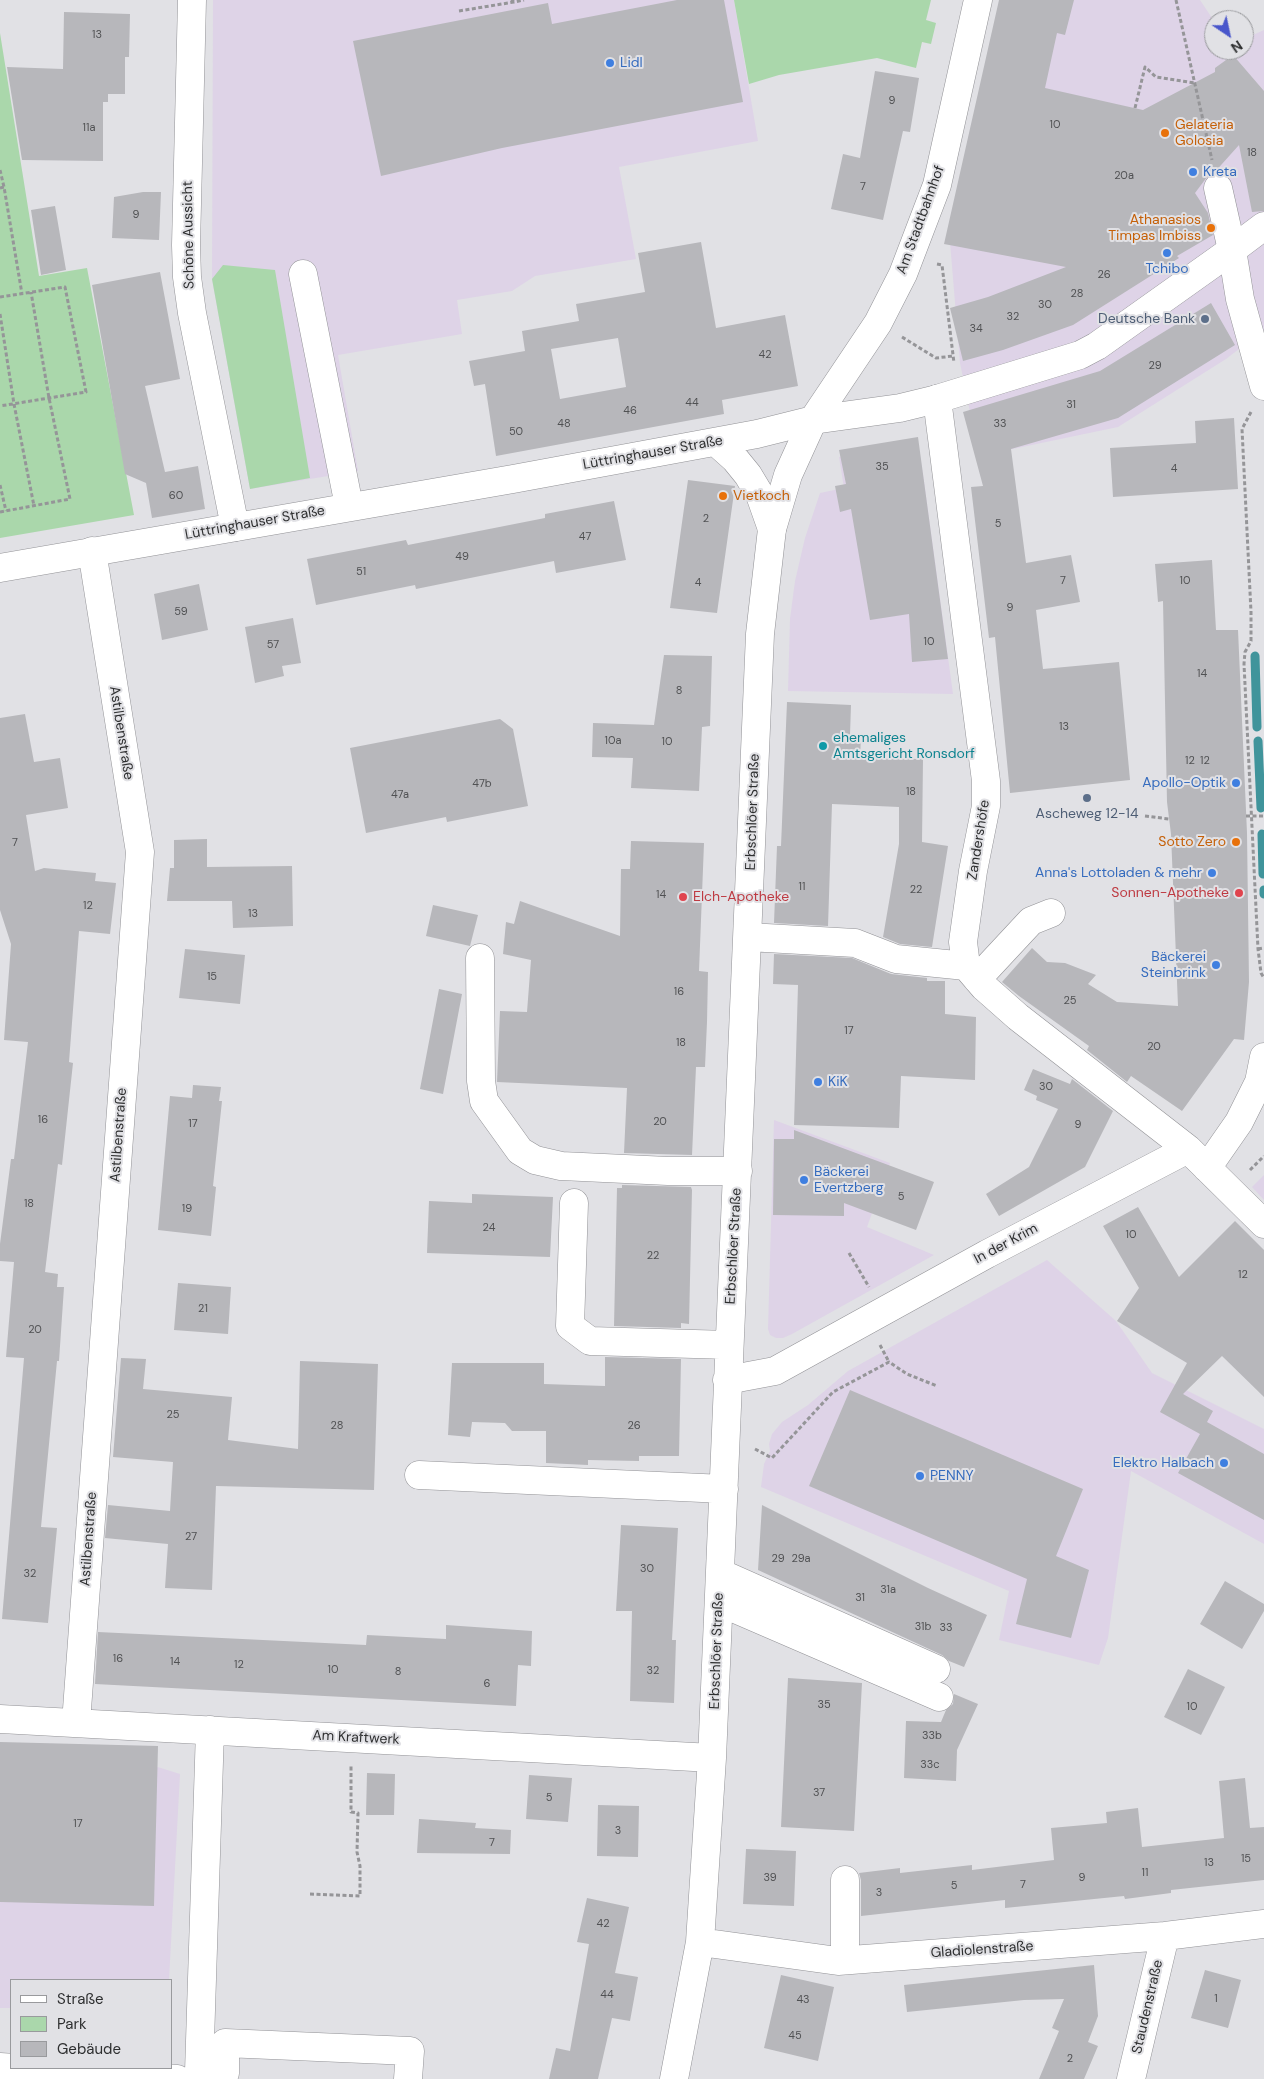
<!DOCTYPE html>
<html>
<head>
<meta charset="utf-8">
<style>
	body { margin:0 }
	#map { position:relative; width:1264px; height:2079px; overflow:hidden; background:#e1e1e5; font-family:"DM Sans",sans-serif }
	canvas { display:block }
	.legend { position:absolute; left:10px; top:1979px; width:162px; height:90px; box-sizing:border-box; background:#e1e1e5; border:1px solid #999a9d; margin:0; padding:6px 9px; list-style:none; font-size:15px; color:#2e2f30 }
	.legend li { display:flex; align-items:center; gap:10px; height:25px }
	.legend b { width:25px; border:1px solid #999a9d }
	.north { position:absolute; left:1204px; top:10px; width:50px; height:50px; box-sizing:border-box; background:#e1e1e5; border:1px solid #999a9d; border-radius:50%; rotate:146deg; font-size:14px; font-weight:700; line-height:20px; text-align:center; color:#2e2f30 }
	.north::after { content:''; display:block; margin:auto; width:18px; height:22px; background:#4956cb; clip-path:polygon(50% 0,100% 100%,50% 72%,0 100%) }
</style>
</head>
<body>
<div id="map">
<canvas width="1264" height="2079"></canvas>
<ul class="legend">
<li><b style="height:6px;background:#fff"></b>Straße</li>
<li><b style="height:14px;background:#aad7ab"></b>Park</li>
<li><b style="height:14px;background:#b7b7bb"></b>Gebäude</li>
</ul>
<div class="north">N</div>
</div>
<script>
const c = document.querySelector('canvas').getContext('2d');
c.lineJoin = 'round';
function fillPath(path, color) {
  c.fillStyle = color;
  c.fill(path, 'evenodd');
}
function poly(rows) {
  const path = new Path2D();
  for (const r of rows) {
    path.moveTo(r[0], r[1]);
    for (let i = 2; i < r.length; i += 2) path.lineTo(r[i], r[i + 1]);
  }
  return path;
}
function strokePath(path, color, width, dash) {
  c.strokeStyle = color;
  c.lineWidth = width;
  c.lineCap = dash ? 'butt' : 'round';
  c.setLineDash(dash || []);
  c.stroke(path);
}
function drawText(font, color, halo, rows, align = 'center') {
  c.font = font + ' "DM Sans",sans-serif';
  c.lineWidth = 4;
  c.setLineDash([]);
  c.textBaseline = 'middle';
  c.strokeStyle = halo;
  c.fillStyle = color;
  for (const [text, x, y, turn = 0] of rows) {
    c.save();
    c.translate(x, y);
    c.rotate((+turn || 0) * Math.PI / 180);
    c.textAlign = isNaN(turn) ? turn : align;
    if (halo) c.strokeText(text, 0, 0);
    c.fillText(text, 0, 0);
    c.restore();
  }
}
fillPath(poly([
	[213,0,734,0,758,141,619,167,636,259,535,276,512,291,457,300,462,334,338,355,358,471,250,489,212,279],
	[1007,0,1200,0,1214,21,1214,50,1244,50,1244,39,1264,30,1264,330,1226,359,1118,427,979,456,960,363,950,242],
	[917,443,923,474,953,694,788,691,790,619,795,581,805,538,820,493,844,488,839,457],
	[774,1120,890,1163,867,1227,934,1255,792,1334,783,1338,776,1338,770,1335,768,1329],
	[1264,1175,1264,1200,1252,1187],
	[1047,1260,1116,1321,1152,1373,1264,1429,1264,1544,1131,1471,1108,1638,1099,1665,999,1640,1009,1591,761,1487,764,1464,770,1451,769,1444,772,1434,782,1422,808,1405,848,1371],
	[0,1751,129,1758,180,1774,169,1980,11,1980,11,2008,0,2008]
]), '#ded3e7');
fillPath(poly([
	[734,0,931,0,926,20,936,23,931,44,922,42,916,68,877,58,779,75,749,84],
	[0,33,39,276,87,268,134,515,0,538],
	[223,265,275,270,310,478,250,489,212,279]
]), '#aad7ab');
strokePath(poly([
	[1255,656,1257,727],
	[1258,741,1261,808],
	[1262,834,1263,874],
	[1264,890,1264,894]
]), '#40949b', 9);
fillPath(poly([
	[677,0,724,0,743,102,502,148,381,176,353,41,548,3,552,24],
	[999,0,1074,0,1065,35,1057,33,1045,88,1143,110,1215,72,1215,68,1233,55,1264,91,1264,211,1252,212,1239,145,1213,174,1207,177,1195,193,1208,213,1213,235,1177,256,1179,258,1073,325,1003,350,963,361,950,308,988,297,1066,267,944,244],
	[64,12,130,14,129,57,125,57,125,94,108,94,108,102,103,102,103,161,22,160,7,67,63,69],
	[875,71,919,78,910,132,903,131,883,220,831,209,843,154,860,158],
	[143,192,161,192,159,240,112,238,114,197],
	[55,206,66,270,41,275,31,210],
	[701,242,716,328,785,315,798,386,722,400,724,414,496,456,485,384,474,386,469,361,525,351,522,331,579,321,576,304,645,292,638,253],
	[618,338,626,387,560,399,551,349],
	[160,272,180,379,145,386,165,472,198,466,205,509,152,518,146,483,125,474,92,285],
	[1211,303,1235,345,1118,418,1011,449,1026,563,1071,555,1080,602,1036,610,1043,669,1119,662,1130,780,1010,793,995,637,989,638,971,487,983,486,963,412,1100,371],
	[1234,418,1238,489,1113,497,1110,448,1196,443,1195,421],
	[918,437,948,659,912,662,909,614,870,620,851,509,840,512,835,486,846,484,839,450],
	[688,480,735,486,717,613,670,608],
	[614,501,626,560,556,573,554,561,416,589,415,585,316,605,307,559,406,540,408,545,545,518,545,514],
	[1212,560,1216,630,1238,630,1247,833,1249,982,1244,1040,1234,1039,1182,1111,1131,1076,1127,1082,1087,1050,1089,1046,1019,996,1002,982,1032,948,1047,962,1065,963,1096,975,1088,984,1117,1002,1178,1006,1171,834,1167,802,1163,601,1158,602,1155,564],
	[199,584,208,630,162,640,154,594],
	[293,618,301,663,282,666,284,676,255,683,245,627],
	[664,655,712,656,710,726,702,727,699,791,631,788,633,758,592,757,593,723,654,725],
	[787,702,851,705,850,735,861,736,860,758,923,759,922,842,948,846,932,947,900,944,883,937,899,844,899,807,832,804,828,926,774,923,777,846,781,846],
	[25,714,34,762,60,758,68,808,26,815,35,871,44,868,96,873,95,881,116,883,110,934,79,931,69,1062,73,1063,62,1165,58,1164,45,1272,58,1274,57,1287,64,1287,59,1361,57,1361,41,1527,57,1528,48,1623,2,1619,24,1358,6,1357,14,1262,0,1261,0,1244,11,1159,14,1159,28,1042,4,1040,11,944,0,910,0,718],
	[500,719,513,729,528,806,447,822,446,817,366,833,350,748],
	[207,839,207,867,292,866,293,926,233,928,232,901,167,901,170,868,174,868,174,840],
	[631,841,704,843,699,971,708,972,707,1022,705,1067,696,1067,692,1155,624,1153,627,1088,497,1082,500,1011,527,1012,531,960,503,954,506,922,514,924,520,901,620,936,621,869,630,869],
	[433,905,478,915,470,946,426,936],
	[185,949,245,955,240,1004,179,998],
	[774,954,852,958,891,974,927,978,927,981,945,981,945,1014,976,1017,975,1080,901,1076,899,1128,794,1125,798,985,773,984],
	[439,989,462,994,443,1094,420,1089],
	[1033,1069,1070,1084,1072,1079,1113,1111,1085,1167,999,1216,986,1194,1029,1167,1058,1109,1036,1100,1037,1096,1024,1090],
	[193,1085,221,1087,219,1101,222,1101,213,1186,216,1187,211,1236,158,1230,170,1096,192,1098],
	[794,1130,934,1182,916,1230,844,1203,844,1216,773,1215,774,1139,794,1139],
	[622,1185,691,1187,692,1190,689,1324,681,1323,681,1328,614,1326,617,1188,622,1188],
	[472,1194,553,1197,550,1257,427,1253,429,1201,472,1203],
	[1138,1207,1179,1277,1235,1221,1264,1250,1264,1397,1222,1356,1183,1394,1213,1411,1207,1422,1264,1454,1264,1520,1178,1473,1200,1434,1160,1412,1187,1363,1117,1321,1139,1288,1103,1226],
	[178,1283,231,1287,228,1334,174,1330],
	[605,1357,681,1359,679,1456,639,1456,639,1461,588,1460,588,1465,546,1463,546,1431,512,1431,505,1423,472,1422,470,1437,448,1435,452,1363,544,1363,544,1384,605,1386],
	[121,1358,146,1359,143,1389,232,1397,228,1440,298,1449,300,1361,378,1364,374,1490,216,1486,212,1590,165,1588,168,1544,105,1538,108,1505,170,1511,173,1462,113,1457],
	[850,1390,1083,1489,1056,1556,1089,1570,1071,1638,1016,1624,1027,1579,809,1486],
	[762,1505,928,1588,987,1615,964,1667,949,1661,942,1655,758,1570],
	[621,1525,678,1528,672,1640,676,1640,674,1703,630,1701,632,1611,616,1611],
	[1225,1581,1264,1604,1264,1611,1242,1649,1200,1624],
	[446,1625,532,1631,531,1666,518,1665,516,1706,95,1684,98,1632,366,1645,367,1635,446,1639],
	[1188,1669,1225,1687,1201,1735,1164,1717],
	[788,1678,862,1683,854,1831,781,1827],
	[954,1694,978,1704,957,1750,956,1781,904,1778,906,1721,941,1722,946,1710,953,1704],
	[0,1742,158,1746,154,1906,0,1902],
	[367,1773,395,1774,394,1815,366,1815],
	[529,1775,572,1778,568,1822,526,1819],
	[1245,1778,1250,1828,1264,1827,1264,1880,1171,1890,1171,1893,1125,1899,1124,1896,1005,1908,1005,1900,861,1916,861,1880,859,1873,900,1868,900,1873,972,1865,972,1870,1054,1860,1051,1828,1107,1823,1106,1812,1138,1808,1142,1847,1224,1838,1219,1781],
	[598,1805,639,1806,638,1857,597,1856],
	[419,1819,476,1823,475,1828,511,1830,510,1854,417,1853],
	[746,1849,796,1851,794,1906,743,1904],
	[587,1898,629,1907,615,1973,638,1977,630,2021,612,2018,598,2079,549,2079,556,2048,570,2051,589,1944,577,1942],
	[1094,1965,1098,2016,1088,2042,1098,2046,1084,2079,1039,2079,1059,2031,1052,2028,1064,1999,1024,2000,907,2012,904,1985],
	[1205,1970,1241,1980,1228,2028,1191,2018],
	[781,1975,834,1987,818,2061,764,2048]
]), '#b7b7bb');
const minor = poly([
	[192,0,186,245,187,277,192,313,235,527],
	[1218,188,1232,250,1240,299,1264,386],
	[303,274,349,506],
	[937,399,986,781,986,806,973,871,963,942,966,966,984,987,1018,1017,1188,1149,1264,1224],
	[748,937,855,943,896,959,966,966],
	[480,958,481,1081,484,1101,520,1151,535,1160,561,1166,668,1171,738,1171],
	[977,979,1031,921,1051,913],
	[1207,1168,1239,1122,1259,1082,1264,1057],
	[574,1203,570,1326,590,1341,729,1345],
	[727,1380,775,1371,987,1254,1188,1149],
	[419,1475,724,1489],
	[720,1573,936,1669],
	[719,1602,939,1697],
	[0,1719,712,1758],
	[76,1723,140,852,92,551],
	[210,1730,199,2072,225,2073,225,2043,410,2051,408,2079],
	[845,1880,845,1947,848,1960],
	[700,1942,838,1961,1165,1936,1264,1924],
	[0,2067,177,2079],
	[674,2079,700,1942,712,1758,760,634,772,529,788,475,813,420],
	[1131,2079,1165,1936]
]);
const major = poly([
	[813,420,878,323,903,274,937,185,978,0],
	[716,442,735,459,748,475,760,495,772,529],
	[0,568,513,479,757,434,813,420,900,408,937,399,1080,355,1097,346,1232,250,1264,226]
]);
strokePath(minor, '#929296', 29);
strokePath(major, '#929296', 29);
strokePath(poly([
	[511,0,514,2,524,0],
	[1176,0,1212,160],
	[459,11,514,2],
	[1135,108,1145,67,1156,77,1195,83],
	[0,170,4,187],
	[0,188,4,187,22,294],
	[937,264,942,265,954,363],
	[0,297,65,287,86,392,0,406],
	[0,314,14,404,34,506],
	[902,337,936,358,953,356],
	[1251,412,1242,429,1251,612,1251,641,1245,652,1244,664,1258,949,1261,973,1264,978],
	[0,485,6,511],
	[0,512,70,499,49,398,31,292],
	[1145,816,1169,819],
	[1246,816,1264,816],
	[1258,949,1264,948],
	[1250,1170,1264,1156],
	[849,1253,869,1287],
	[880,1345,889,1362],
	[755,1449,772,1458,833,1392,889,1362,907,1374,937,1386],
	[310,1894,360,1896,360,1866,357,1852,358,1813,351,1812,351,1766]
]), '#959598', 3, [4, 2.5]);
strokePath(minor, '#fff', 28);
strokePath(major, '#fff', 28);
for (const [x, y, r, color] of [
	[610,63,5,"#3f7fe0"],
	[1165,133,5,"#e8710a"],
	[1193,172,5,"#3f7fe0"],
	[1211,228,5,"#e8710a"],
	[1167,253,5,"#3f7fe0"],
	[1205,319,5,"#5c6f8a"],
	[723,496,5,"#e8710a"],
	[823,746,5,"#0f9aa8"],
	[1236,783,5,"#3f7fe0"],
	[1087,798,5,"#5c6f8a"],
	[1236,842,5,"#e8710a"],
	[1212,873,5,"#3f7fe0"],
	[1239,893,5,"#e0444e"],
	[683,897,5,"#e0444e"],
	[1216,965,5,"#3f7fe0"],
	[818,1082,5,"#3f7fe0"],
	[804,1180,5,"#3f7fe0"],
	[1224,1463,5,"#3f7fe0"],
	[920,1476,5,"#3f7fe0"]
]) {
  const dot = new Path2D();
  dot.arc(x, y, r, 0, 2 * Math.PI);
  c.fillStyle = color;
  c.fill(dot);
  strokePath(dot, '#e1e1e5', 2);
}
drawText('11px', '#505153', null, [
	["13",97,35],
	["9",892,101],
	["10",1055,125],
	["11a",89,128],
	["18",1252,153],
	["20a",1124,176],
	["7",863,187],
	["9",136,215],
	["26",1104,275],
	["28",1077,294],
	["30",1045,305],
	["32",1013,317],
	["34",976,329],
	["42",765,355],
	["29",1155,366],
	["44",692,403],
	["31",1071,405],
	["46",630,411],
	["48",564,424],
	["33",1000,424],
	["50",516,432],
	["35",882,467],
	["4",1174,469],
	["60",176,496],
	["2",706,519],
	["5",998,524],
	["47",585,537],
	["49",462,557],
	["51",361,572],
	["7",1063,581],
	["10",1185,581],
	["4",698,583],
	["9",1010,608],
	["59",181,612],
	["10",929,642],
	["57",273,645],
	["14",1202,674],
	["8",679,691],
	["13",1064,727],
	["10a",613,741],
	["10",667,742],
	["12",1190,761],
	["12",1205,761],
	["47b",482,784],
	["18",911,792],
	["47a",400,795],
	["7",15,843],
	["11",802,887],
	["22",916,890],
	["14",661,895],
	["12",88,906],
	["13",253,914],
	["15",212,977],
	["16",679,992],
	["25",1070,1001],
	["17",849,1031],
	["18",681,1043],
	["20",1154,1047],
	["30",1046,1087],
	["16",43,1120],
	["20",660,1122],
	["17",193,1124],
	["9",1078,1125],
	["5",901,1197],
	["18",29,1204],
	["19",187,1209],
	["24",489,1228],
	["10",1131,1235],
	["22",653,1256],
	["12",1243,1275],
	["21",203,1309],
	["20",35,1330],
	["25",173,1415],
	["28",337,1426],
	["26",634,1426],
	["27",191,1537],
	["29",778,1559],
	["29a",801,1559],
	["30",647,1569],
	["32",30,1574],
	["31a",888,1590],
	["31",860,1598],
	["31b",923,1627],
	["33",946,1628],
	["16",118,1659],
	["14",175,1662],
	["12",239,1665],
	["10",333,1670],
	["32",653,1671],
	["8",398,1672],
	["6",487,1684],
	["35",824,1705],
	["10",1192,1707],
	["33b",932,1736],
	["33c",930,1765],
	["37",819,1793],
	["5",549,1798],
	["17",78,1824],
	["3",618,1831],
	["7",492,1843],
	["15",1246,1859],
	["13",1209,1863],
	["11",1145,1873],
	["39",770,1878],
	["9",1082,1878],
	["7",1023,1885],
	["5",954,1886],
	["3",879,1893],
	["42",603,1924],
	["44",607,1995],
	["1",1216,1999],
	["43",803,2000],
	["45",795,2036],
	["2",1070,2059]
]);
drawText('14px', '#366cbe', '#e1e1e5', [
	["Lidl",620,63],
	["Kreta",1203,172],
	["Tchibo",1167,269,"center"],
	["Apollo-Optik",1226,783,"right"],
	["Anna's Lottoladen & mehr",1202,873,"right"],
	["Bäckerei",1206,957,"right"],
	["Steinbrink",1206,973,"right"],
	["KiK",828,1082],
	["Bäckerei",814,1172],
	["Evertzberg",814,1188],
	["Elektro Halbach",1214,1463,"right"],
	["PENNY",930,1476]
], 'left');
drawText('14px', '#c56008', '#e1e1e5', [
	["Gelateria",1175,125],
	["Golosia",1175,141],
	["Athanasios",1201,220,"right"],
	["Timpas Imbiss",1201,236,"right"],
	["Vietkoch",733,496],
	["Sotto Zero",1226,842,"right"]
], 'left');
drawText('14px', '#2e2f30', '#e1e1e5', [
	["Am Stadtbahnhof",921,220,-70],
	["Schöne Aussicht",189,235,-91],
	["Lüttringhauser Straße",653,453,-10],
	["Lüttringhauser Straße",255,523,-10],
	["Astilbenstraße",121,733,81],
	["Erbschlöer Straße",753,812,-88],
	["Zandershöfe",979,840,-81],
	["Astilbenstraße",119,1135,-86],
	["In der Krim",1006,1244,-28],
	["Erbschlöer Straße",734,1246,-87],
	["Astilbenstraße",89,1539,-86],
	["Erbschlöer Straße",717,1651,-88],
	["Am Kraftwerk",356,1738,3],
	["Gladiolenstraße",982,1950,-4],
	["Staudenstraße",1148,2007,-77]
]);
drawText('14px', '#4e5e75', '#e1e1e5', [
	["Deutsche Bank",1195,319],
	["Ascheweg 12-14",1087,814,"center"]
], 'right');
drawText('14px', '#0d838f', '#e1e1e5', [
	["ehemaliges",833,738],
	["Amtsgericht Ronsdorf",833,754]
], 'left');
drawText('14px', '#be3a42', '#e1e1e5', [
	["Sonnen-Apotheke",1229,893],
	["Elch-Apotheke",693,897,"left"]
], 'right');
</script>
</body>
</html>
